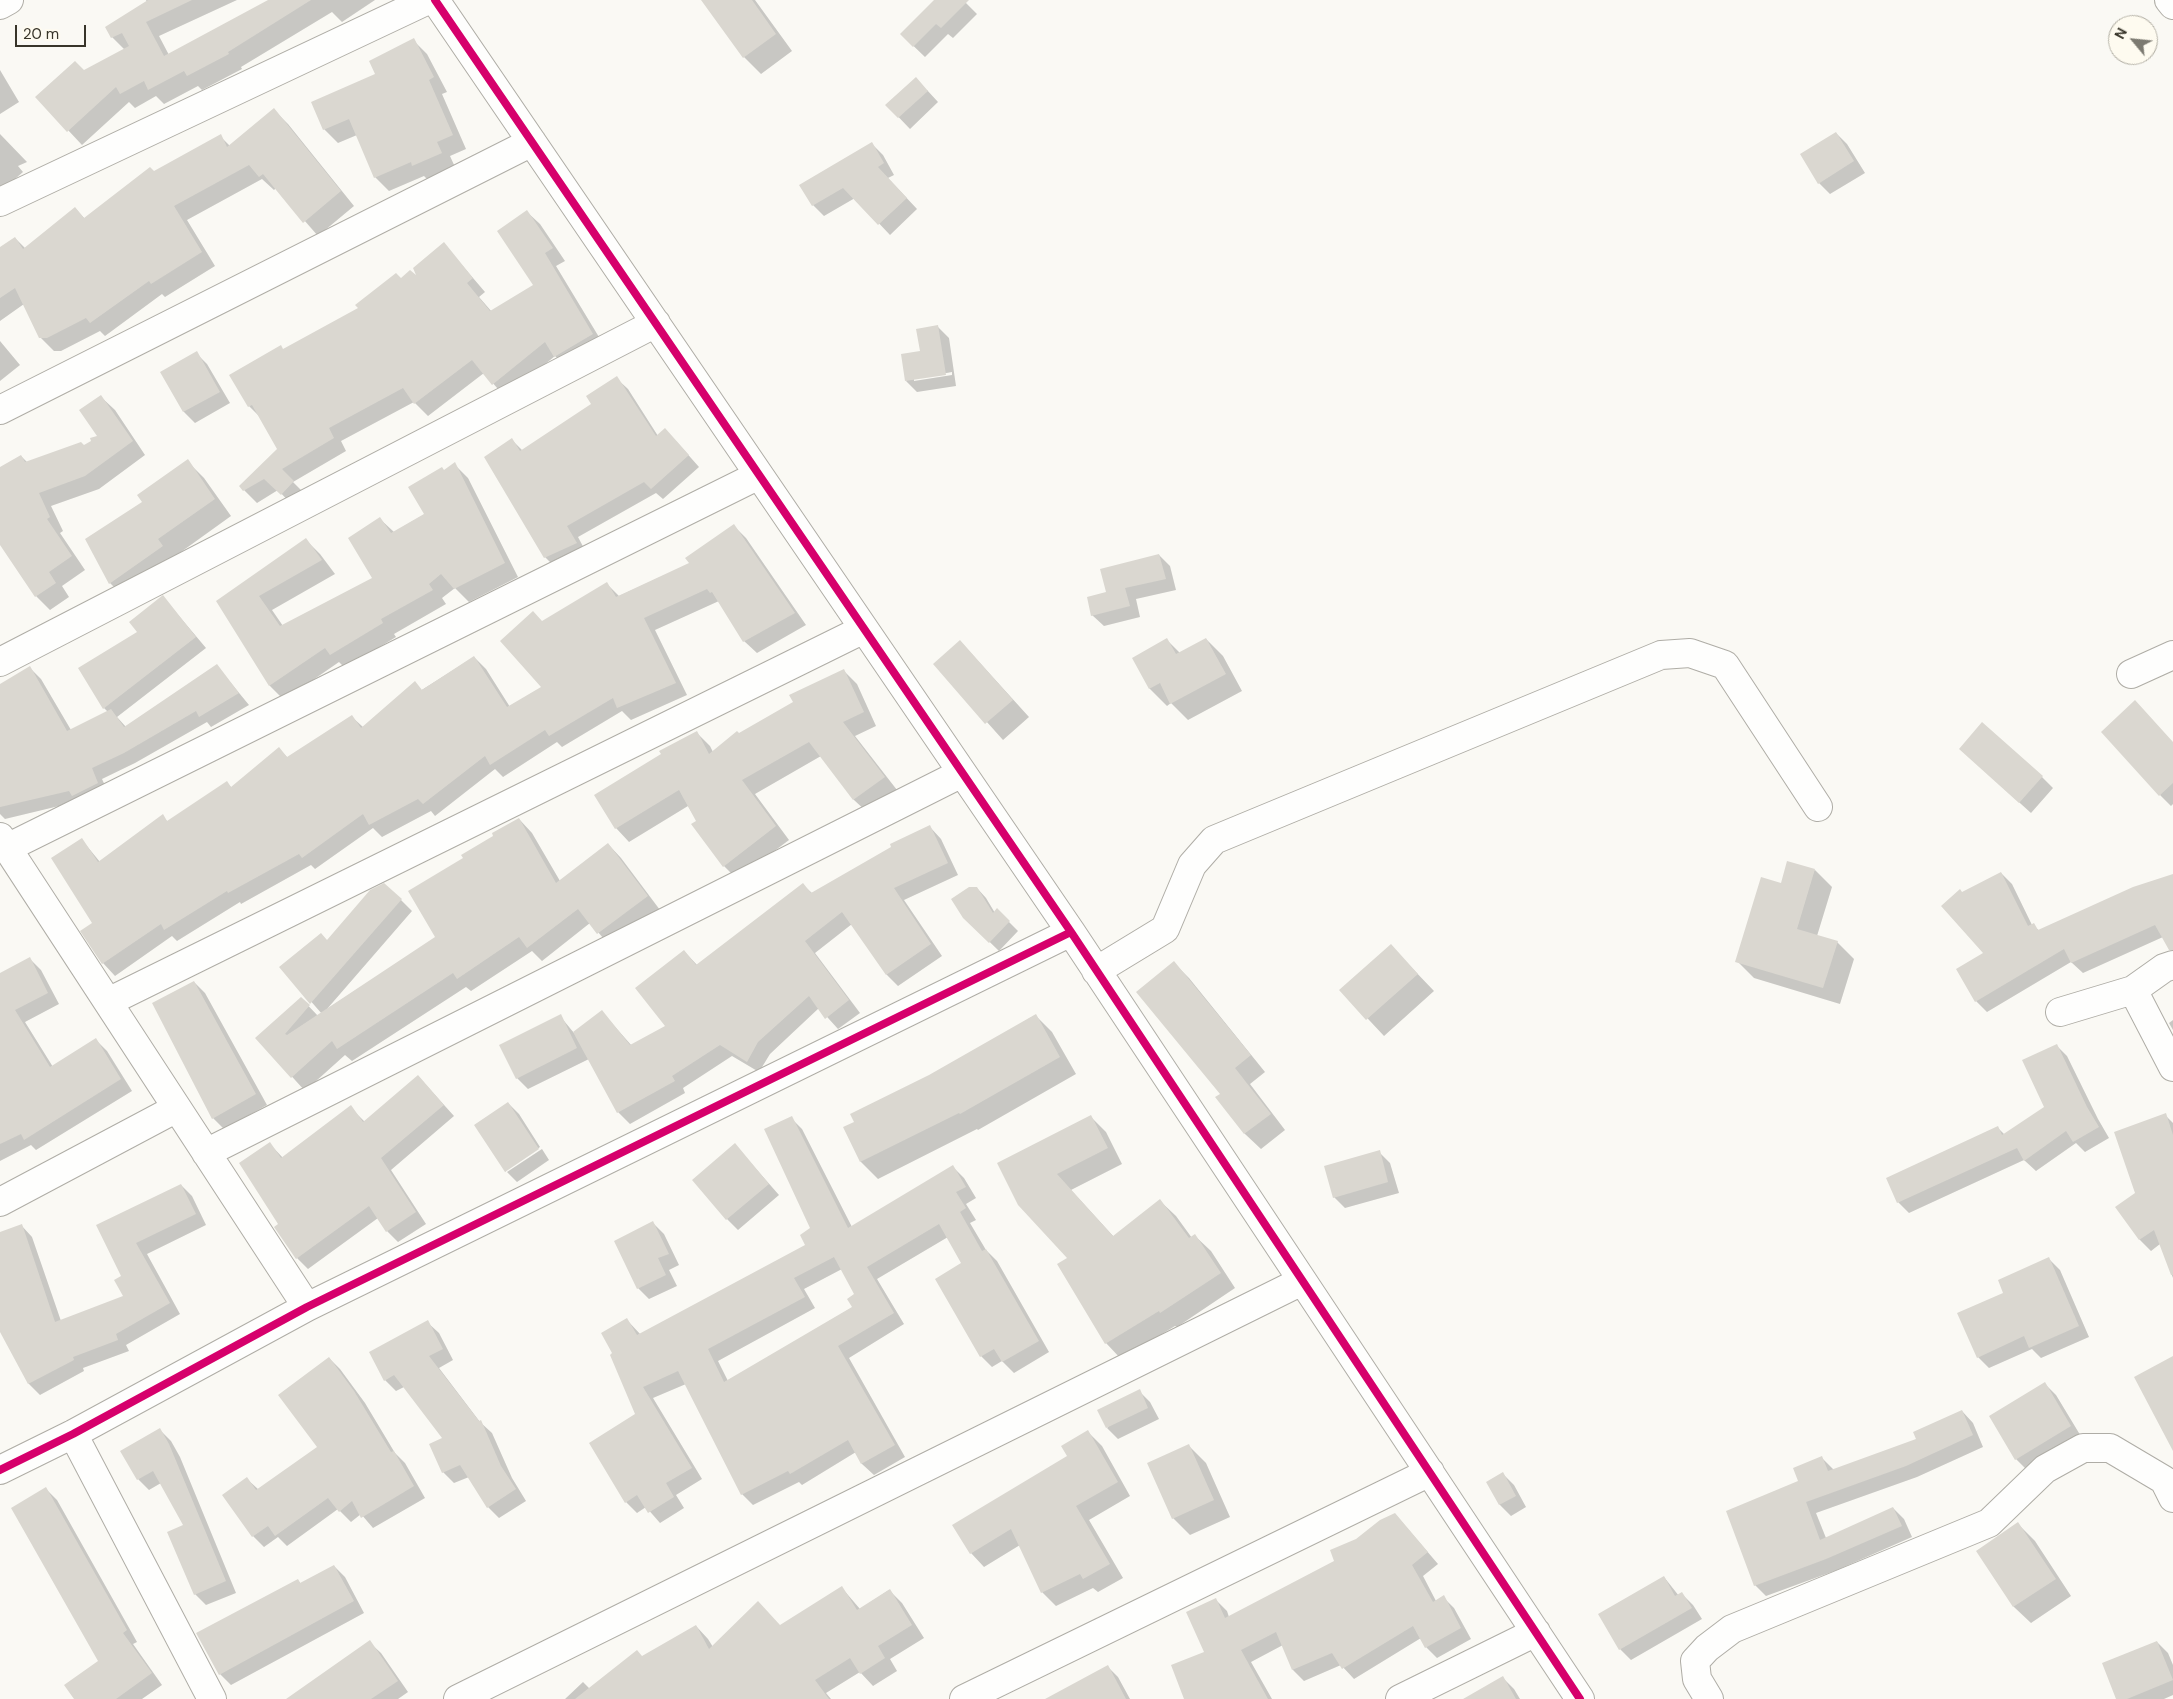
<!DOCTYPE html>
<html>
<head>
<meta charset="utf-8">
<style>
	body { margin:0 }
	#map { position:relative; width:2173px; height:1699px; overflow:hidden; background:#faf9f4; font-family:"DM Sans",sans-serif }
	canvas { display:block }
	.north { position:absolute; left:2108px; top:15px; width:50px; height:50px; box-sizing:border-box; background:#fefbf0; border:1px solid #afaca1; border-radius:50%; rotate:298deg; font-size:14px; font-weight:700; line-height:20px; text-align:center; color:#38352a }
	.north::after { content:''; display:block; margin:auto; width:18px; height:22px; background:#7c7a71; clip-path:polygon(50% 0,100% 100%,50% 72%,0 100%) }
	.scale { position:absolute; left:15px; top:25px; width:71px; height:22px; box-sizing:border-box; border:2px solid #38352a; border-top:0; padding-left:6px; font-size:15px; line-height:18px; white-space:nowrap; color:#38352a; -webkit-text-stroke:4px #fefbf0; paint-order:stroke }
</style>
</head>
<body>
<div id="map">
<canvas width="2173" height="1699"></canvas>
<div class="north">N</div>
<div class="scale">20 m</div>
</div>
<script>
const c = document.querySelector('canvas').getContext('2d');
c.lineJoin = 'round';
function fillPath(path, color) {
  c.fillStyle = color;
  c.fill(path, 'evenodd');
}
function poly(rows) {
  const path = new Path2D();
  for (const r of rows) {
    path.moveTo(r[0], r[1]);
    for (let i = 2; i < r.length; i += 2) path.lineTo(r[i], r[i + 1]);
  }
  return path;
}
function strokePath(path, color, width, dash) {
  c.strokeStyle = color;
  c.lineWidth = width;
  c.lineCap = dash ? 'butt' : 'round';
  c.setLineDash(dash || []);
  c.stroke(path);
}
fillPath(poly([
	[146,0,237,0,159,36,169,55,271,0,375,0,342,22,332,12,241,67,242,69,202,90,198,86,164,104,156,96,135,108,129,102,82,145,37,97,125,50,112,37,147,2],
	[703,0,755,0,792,51,761,74,744,57],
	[935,0,963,0,977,14,953,38,948,34,925,57,901,34],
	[413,40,427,54,447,92,442,94,466,149,450,156,455,167,427,179,424,176,389,191,375,177,357,135,338,143,324,129],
	[0,70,19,102,0,114],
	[927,90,938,102,910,129,887,105],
	[274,110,288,124,354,206,318,236,276,188,274,190,262,179,187,220,215,266,165,297,162,294,105,336,100,331,61,351,54,351,40,337,24,304,0,321,0,248,15,238,26,249,75,208,85,219,154,173,220,136,230,146],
	[1836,133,1847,144,1865,173,1830,194,1819,183],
	[0,134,27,162,18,166,23,172,0,192],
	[872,144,883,155,894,175,888,178,917,209,890,235,855,198,824,216,813,205],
	[527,212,540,224,565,261,556,266,605,347,568,369,555,356,505,397,484,373,428,416,414,402,341,441,346,451,293,482,306,495,294,507,278,490,257,503,244,490,278,449,261,418,249,406,284,350,360,309,401,279,420,280,444,244,485,292,479,297,492,312,535,286],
	[938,327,949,338,956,386,917,392,906,381,921,352],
	[952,372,952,375,914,381,914,379],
	[0,341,20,365,0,381],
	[196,353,207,364,230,403,195,423,184,412,162,372],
	[616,378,628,389,658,436,676,441,699,467,663,499,656,493,578,537,587,554,556,568,545,557,511,439,523,451,593,405],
	[101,397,115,410,145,455,99,489,51,506,63,531,60,533,85,570,62,586,69,597,50,610,36,596,0,542,0,468,21,456,27,462,84,447,99,437],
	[187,461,204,478,231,516,174,557,127,600,110,583,87,539,144,503],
	[454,464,468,478,518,577,469,602,455,588,442,598,446,604,394,634,396,637,345,668,339,662,284,700,270,686,218,601,306,540,320,554,335,574,272,610,283,626,373,579,380,519,394,532,425,514,444,471],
	[734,526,746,538,806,625,757,653,744,641,719,601,655,630,687,695,631,720,622,711,562,747,557,742,503,777,495,769,435,816,431,811,382,837,373,828,315,869,311,865,241,904,240,902,177,941,172,936,115,976,103,963,93,923,82,840,100,862,162,816,168,822,227,783,232,788,279,749,288,758,352,717,363,727,474,657,486,669,510,707,543,687,543,623,607,584,619,596,691,563],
	[1159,555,1170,566,1176,590,1136,599,1140,617,1104,626,1092,615,1107,593],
	[163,597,206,648,117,717,126,727,217,666,249,705,211,727,207,722,135,763,102,779,109,794,5,819,0,814,0,693,30,668,41,679,71,730,108,712,104,708,138,633],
	[1206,639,1223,656,1242,691,1188,720,1171,703,1167,706,1150,689,1134,658,1167,640,1180,653],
	[960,641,1029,717,1003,740,935,664],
	[844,671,857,684,876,726,855,736,897,790,868,813,854,800,821,756,755,794,789,840,737,879,724,866,688,806,629,842,616,828,596,795,697,733,710,746,713,752,739,734,794,703],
	[2173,742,2173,804,2171,806,2160,795],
	[1960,749,2042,777,2053,788,2031,813],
	[519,819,532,833,560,881,608,844,621,858,660,910,611,947,590,923,542,961,532,951,471,991,466,987,352,1061,345,1055,305,1091,257,1038,301,998,318,1016,322,1014,281,967,327,941,384,885,401,900,412,911,327,1009,437,937,465,859],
	[930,827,941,839,958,875,904,900,942,956,898,986,887,975,852,924,815,953,860,1013,838,1029,819,1008,770,1054,759,1072,732,1056,683,1088,685,1093,630,1124,618,1112,589,1059,528,1089,517,1078,560,1016,574,1033,602,1012,632,1046,667,1027,684,951,698,966,803,885,812,893],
	[1815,870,1832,887,1817,936,1837,942,1854,959,1840,1004,1754,978,1737,961,1782,884],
	[2001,873,2012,884,2032,925,2040,931,2173,875,2173,951,2163,937,2083,973,2071,962,1987,1012,1976,1001,1958,970,1985,953,1962,893],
	[977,888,986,898,995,913,997,910,1018,931,999,951,964,917],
	[1391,946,1434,991,1384,1036,1341,990],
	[30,959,41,970,59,1004,25,1022,53,1067,96,1040,107,1051,132,1091,36,1150,31,1145,0,1161,0,975],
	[1174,963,1189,978,1265,1072,1250,1084,1285,1130,1261,1149,1245,1134,1217,1098,1222,1094],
	[194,982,205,993,267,1105,224,1129,213,1118],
	[1035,1015,1052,1032,1076,1074,978,1130,977,1129,878,1179,861,1162,845,1128],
	[2173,1020,2173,1030,2169,1023],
	[2056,1045,2067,1056,2098,1119,2109,1138,2085,1152,2076,1143,2036,1171,2024,1160,1909,1213,1898,1202,1997,1127,2005,1135,2045,1108],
	[418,1076,454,1116,391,1170,426,1224,398,1242,387,1231,378,1218,308,1269,297,1258,279,1224,270,1144,283,1158,350,1107,365,1122],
	[508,1103,519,1114,540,1147,506,1170,506,1172,475,1125],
	[2165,1115,2173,1123,2173,1278,2160,1244,2151,1251,2140,1240,2117,1208,2136,1194],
	[1091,1117,1106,1132,1122,1164,1071,1190,1114,1237,1160,1201,1176,1216,1192,1238,1195,1236,1211,1251,1235,1288,1177,1327,1175,1326,1121,1359,1106,1343,1069,1258,1019,1204],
	[791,1118,802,1129,852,1227,953,1167,964,1178,976,1198,966,1204,976,1220,970,1223,986,1250,997,1261,1049,1352,1014,1373,1002,1361,992,1367,981,1356,963,1263,948,1237,877,1279,904,1324,849,1358,905,1457,874,1475,862,1464,856,1452,802,1485,799,1482,753,1505,742,1494,686,1384,653,1398,702,1479,676,1495,684,1508,660,1523,646,1507,637,1513,626,1502,637,1415,627,1320,641,1335,807,1245,812,1229],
	[842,1269,856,1295,853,1307,728,1381,718,1361,815,1308,804,1289],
	[735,1145,779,1195,738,1230,727,1219],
	[542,1149,549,1160,517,1182,507,1172],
	[1379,1152,1390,1163,1399,1193,1345,1208,1334,1197],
	[181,1185,192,1196,206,1225,147,1254,180,1314,126,1345,129,1351,83,1368,84,1371,40,1395,29,1384,8,1345,0,1322,0,1233,21,1225,32,1237,61,1321,125,1296,123,1277,98,1226],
	[653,1223,664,1234,679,1265,669,1270,677,1286,649,1299,638,1288],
	[2049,1259,2060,1270,2089,1337,2041,1358,2032,1349,1989,1368,1978,1357,2005,1293],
	[427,1322,439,1333,453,1360,439,1368,480,1422,492,1433,512,1478,526,1501,499,1518,488,1507,469,1477,454,1483,443,1472,444,1438,404,1387,396,1391,385,1380],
	[329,1358,340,1369,365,1403,395,1453,405,1463,425,1498,373,1528,361,1514,351,1522,338,1509,287,1546,278,1537,264,1547,253,1536,247,1479,259,1490,319,1447],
	[2045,1384,2056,1395,2082,1438,2027,1470,2016,1459],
	[1139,1391,1150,1402,1159,1419,1118,1439,1107,1428],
	[1962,1411,1973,1423,1983,1447,1917,1477,1816,1513,1826,1538,1893,1508,1904,1519,1912,1537,1837,1570,1766,1596,1755,1585,1800,1482,1822,1458,1834,1470,1918,1440],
	[160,1430,171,1441,180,1457,236,1593,206,1605,195,1594,185,1526,161,1483,149,1490,138,1479],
	[1088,1432,1102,1446,1130,1496,1089,1520,1123,1578,1098,1592,1093,1588,1056,1606,1042,1592,1020,1545,984,1567,971,1553,1068,1456],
	[1189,1446,1206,1463,1230,1517,1190,1535,1173,1518],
	[1503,1474,1514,1485,1526,1507,1511,1516,1500,1505,1488,1482],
	[46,1489,57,1500,137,1642,133,1644,162,1685,142,1699,76,1699,100,1661],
	[1395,1514,1438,1564,1423,1576,1436,1601,1443,1597,1454,1608,1471,1639,1437,1658,1426,1647,1421,1638,1354,1679,1341,1665,1304,1681,1293,1670,1283,1645,1251,1662,1272,1699,1185,1699,1206,1653,1216,1600,1227,1611,1229,1617,1336,1562,1356,1540],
	[2018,1524,2035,1541,2071,1596,2031,1623,2014,1607,1977,1551],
	[334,1566,345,1577,364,1613,231,1685,220,1674,298,1580,301,1584],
	[1664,1577,1679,1596,1682,1594,1693,1605,1702,1619,1631,1660,1620,1649],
	[842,1588,860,1609,889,1590,902,1603,924,1638,890,1659,897,1671,873,1686,860,1672,826,1693,831,1699,565,1699,583,1682,590,1689,696,1626,708,1639,713,1647,780,1626],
	[369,1642,381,1653,408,1692,398,1699,288,1699],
	[2157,1642,2168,1653,2173,1665,2173,1695,2164,1699,2117,1699],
	[1107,1666,1118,1677,1130,1699,1065,1699],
	[1503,1678,1514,1689,1520,1699,1466,1699]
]), '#0003');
fillPath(poly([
	[148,0,192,0,146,22,164,56,268,0,311,0,228,52,229,54,187,76,184,71,148,90,144,81,120,94,116,87,67,132,35,97,75,61,84,70,129,46,122,33,111,38,105,27],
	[701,0,752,0,776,34,743,58],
	[934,0,969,0,941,28,936,24,913,47,900,34],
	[414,38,434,77,429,80,453,135,437,142,442,153,412,166,411,162,374,178,349,119,323,130,311,102,375,74,369,61],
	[916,77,928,91,898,118,885,105],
	[274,108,341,191,303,223,263,174,259,177,249,165,174,206,202,252,151,284,149,281,90,323,86,318,47,338,39,338,15,288,0,298,0,247,15,237,23,249,75,207,84,218,150,167,154,171,221,134,227,147],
	[1836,132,1854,161,1818,184,1800,154],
	[872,142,884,163,878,167,907,198,878,225,843,188,812,206,799,185],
	[527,210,553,248,545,253,593,334,554,357,545,342,492,385,472,360,414,404,403,388,329,428,334,438,282,469,294,481,281,495,264,479,243,491,239,486,277,449,252,405,248,407,229,375,281,345,283,349,358,308,355,305,396,273,401,278,410,270,416,275,413,268,444,242,473,278,467,283,490,311,533,285,497,231],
	[938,325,946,375,905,381,901,354,920,351,916,329],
	[197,351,220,392,183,412,160,372],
	[617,376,656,436,665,428,689,455,651,489,644,482,567,526,577,543,544,558,484,457,512,438,520,451,591,404,586,396],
	[101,395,133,441,85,476,39,493,50,517,47,519,72,556,49,572,56,583,35,597,0,545,0,467,21,455,25,462,81,442,84,445,91,441,90,438,97,436,79,410],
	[188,459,215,499,158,539,163,546,109,584,85,539,142,502,137,495],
	[455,462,505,563,454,589,441,574,429,584,433,590,381,619,383,623,330,655,325,648,269,686,216,601,306,538,322,560,259,596,280,626,372,578,348,538,380,517,391,533,424,514,408,487,442,467,444,470],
	[734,524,795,613,743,642,712,592,710,593,707,589,644,618,676,683,617,708,613,698,549,736,545,730,490,765,485,756,423,804,418,799,369,825,363,814,302,858,299,854,228,893,227,891,164,930,161,924,102,964,80,931,92,923,51,858,82,838,98,862,163,814,167,821,227,781,231,787,279,747,287,757,352,715,361,728,415,681,422,690,474,656,507,707,541,687,500,641,533,611,542,621,607,582,616,597,689,563,685,558],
	[1159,554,1166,579,1125,588,1130,606,1091,616,1087,597,1106,592,1100,569],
	[163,595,196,637,103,709,78,668,137,632,129,622],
	[1167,638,1176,654,1206,638,1226,674,1170,704,1160,683,1149,689,1132,658],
	[960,640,1013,700,985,724,933,664],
	[217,664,239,693,199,717,196,711,124,753,92,768,98,783,72,796,69,791,0,807,0,684,30,666,67,731,111,709,124,727],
	[844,669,864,712,843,722,885,777,853,800,809,742,742,780,776,826,723,867,691,824,696,821,679,790,615,829,594,795,661,754,659,751,697,731,709,754,737,731,739,733,793,702,789,695],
	[2135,700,2173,742,2173,783,2159,796,2101,732],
	[1982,722,2043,776,2019,803,1959,749],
	[519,818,556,883,608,843,648,896,597,934,578,909,527,948,519,937,457,979,453,973,337,1049,332,1041,291,1078,255,1038,301,997,310,1005,285,1034,287,1035,435,937,408,891,463,858,461,855,493,836,492,833],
	[930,825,948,863,894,888,931,944,886,975,842,912,805,941,849,1000,825,1019,809,996,758,1042,747,1062,720,1045,672,1076,675,1081,617,1113,573,1032,602,1010,630,1045,665,1026,635,988,684,950,696,965,803,883,811,893,891,847,890,844],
	[1787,861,1815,869,1797,929,1838,941,1823,988,1735,962,1761,877,1781,883],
	[2001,872,2028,926,2034,923,2038,930,2133,887,2173,874,2173,950,2169,950,2155,925,2071,963,2064,949,1975,1002,1956,969,1983,953,1941,906,1960,889,1962,892],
	[384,883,402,899,310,1004,279,967,321,933,327,940,370,890],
	[969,887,977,887,993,913,997,908,1010,921,989,943,963,918,951,899],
	[1391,944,1418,974,1366,1020,1339,990],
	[30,957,48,993,15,1010,50,1067,96,1038,121,1079,24,1140,21,1134,0,1144,0,973],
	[1174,961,1251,1055,1235,1068,1271,1114,1244,1134,1215,1097,1220,1094,1136,992],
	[194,981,256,1094,212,1119,152,1003],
	[561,1014,577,1048,516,1079,499,1045],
	[1036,1014,1060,1057,960,1114,959,1113,860,1162,843,1127,854,1122,850,1114,929,1075],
	[2057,1044,2087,1107,2099,1127,2073,1142,2066,1131,2024,1161,2017,1148,1897,1203,1886,1178,1998,1126,2002,1135,2044,1107,2022,1060],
	[418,1075,444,1105,381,1158,416,1212,386,1232,369,1206,296,1259,274,1227,278,1224,239,1163,270,1142,281,1158,351,1105,363,1122],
	[508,1102,539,1149,505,1172,474,1125],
	[2166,1113,2173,1135,2173,1275,2171,1275,2154,1230,2139,1240,2115,1207,2135,1193,2114,1132],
	[1091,1115,1108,1148,1057,1174,1113,1236,1160,1199,1189,1238,1195,1234,1221,1273,1160,1313,1159,1311,1105,1344,1057,1264,1067,1258,1018,1205,997,1163],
	[792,1116,848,1228,953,1165,966,1187,956,1192,966,1208,960,1212,982,1251,986,1249,1039,1341,1002,1362,994,1349,980,1357,935,1279,961,1263,939,1224,867,1267,894,1313,838,1346,895,1445,861,1464,848,1440,790,1474,788,1471,741,1495,678,1371,643,1387,692,1468,666,1483,674,1497,648,1513,637,1495,625,1503,589,1443,635,1414,610,1355,612,1353,601,1333,627,1318,637,1335,805,1245,800,1235,810,1228,764,1129],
	[834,1257,854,1294,847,1299,852,1307,724,1382,708,1349,805,1297,794,1278],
	[735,1143,769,1184,726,1220,692,1180],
	[1380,1150,1388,1182,1333,1198,1324,1166],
	[181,1184,196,1214,136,1243,170,1303,116,1334,118,1340,73,1357,74,1360,28,1384,0,1332,0,1232,22,1224,55,1322,123,1296,114,1280,121,1276,96,1225],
	[653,1221,669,1254,658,1258,666,1275,637,1289,614,1241],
	[2049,1257,2079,1326,2029,1348,2024,1336,1977,1358,1957,1313,2003,1293,1998,1280],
	[428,1320,443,1349,429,1356,479,1421,481,1420,501,1466,516,1489,487,1508,460,1465,442,1473,429,1444,442,1438,394,1375,384,1381,369,1352],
	[2173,1356,2173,1451,2134,1377],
	[329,1357,354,1391,391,1452,394,1451,414,1486,361,1518,352,1501,339,1512,328,1498,275,1536,268,1526,252,1537,222,1495,247,1477,256,1490,317,1447,278,1395],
	[2045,1382,2071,1426,2015,1460,1989,1416],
	[1140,1389,1148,1408,1106,1428,1097,1410],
	[1962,1410,1973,1435,1906,1466,1806,1502,1820,1540,1893,1507,1902,1526,1826,1559,1754,1586,1726,1511,1798,1481,1793,1468,1822,1456,1828,1471,1916,1439,1913,1432],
	[160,1428,169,1444,226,1581,194,1595,167,1532,183,1525,153,1471,137,1480,120,1451],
	[1088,1430,1118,1482,1076,1506,1110,1564,1083,1579,1080,1574,1041,1593,1011,1529,970,1554,952,1525,1067,1456,1061,1446],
	[1189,1444,1214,1500,1172,1519,1147,1463],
	[1503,1472,1516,1496,1499,1505,1486,1482],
	[46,1487,127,1630,123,1633,152,1673,116,1699,74,1699,64,1685,98,1661,11,1508],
	[1395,1513,1428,1552,1412,1565,1433,1602,1444,1595,1461,1628,1425,1648,1413,1626,1342,1669,1332,1653,1292,1670,1276,1632,1241,1650,1268,1699,1184,1699,1171,1665,1204,1652,1186,1612,1216,1598,1225,1618,1334,1561,1330,1550,1356,1539,1380,1520],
	[2018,1522,2056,1579,2013,1607,1976,1551],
	[334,1565,354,1601,219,1675,196,1633,298,1579,300,1583],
	[1664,1576,1675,1596,1682,1592,1692,1608,1619,1650,1598,1614],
	[842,1586,857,1610,890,1589,912,1625,878,1646,885,1658,860,1674,850,1658,815,1680,829,1699,575,1699,637,1650,642,1656,696,1625,709,1649,758,1601,780,1625],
	[370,1640,398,1681,371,1699,286,1699],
	[2157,1641,2173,1680,2127,1699,2116,1699,2102,1663],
	[1108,1665,1126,1699,1045,1699],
	[1503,1676,1516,1699,1463,1699]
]), '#dad7d0');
const minor = poly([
	[435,0,1071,932,1580,1699],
	[2169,0,2173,5],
	[0,5,9,0],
	[0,202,428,0],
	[0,410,532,142],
	[0,662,656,323],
	[2131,674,2173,655],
	[0,837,307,1307],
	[7,848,759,475],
	[2173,965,2164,968,2133,990,2173,1067],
	[1096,971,1165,929,1192,865,1214,840,1661,655,1690,653,1725,665,1818,807],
	[108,1002,864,629],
	[2060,1012,2133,990],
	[206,1153,962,773],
	[0,1202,177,1108],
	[73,1434,212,1699],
	[0,1470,73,1434,307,1307,1071,932],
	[458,1699,1302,1281],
	[964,1699,1430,1472],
	[1400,1699,1536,1632],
	[1709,1699,1697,1679,1695,1661,1707,1648,1732,1629,1989,1523,2045,1469,2083,1448,2110,1448,2164,1480,2173,1498]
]);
strokePath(minor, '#afada6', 30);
strokePath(minor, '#fefefd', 28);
strokePath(poly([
	[435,0,1071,932,1580,1699],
	[0,1470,73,1434,307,1307,1071,932]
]), '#d6006c', 8);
</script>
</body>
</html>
